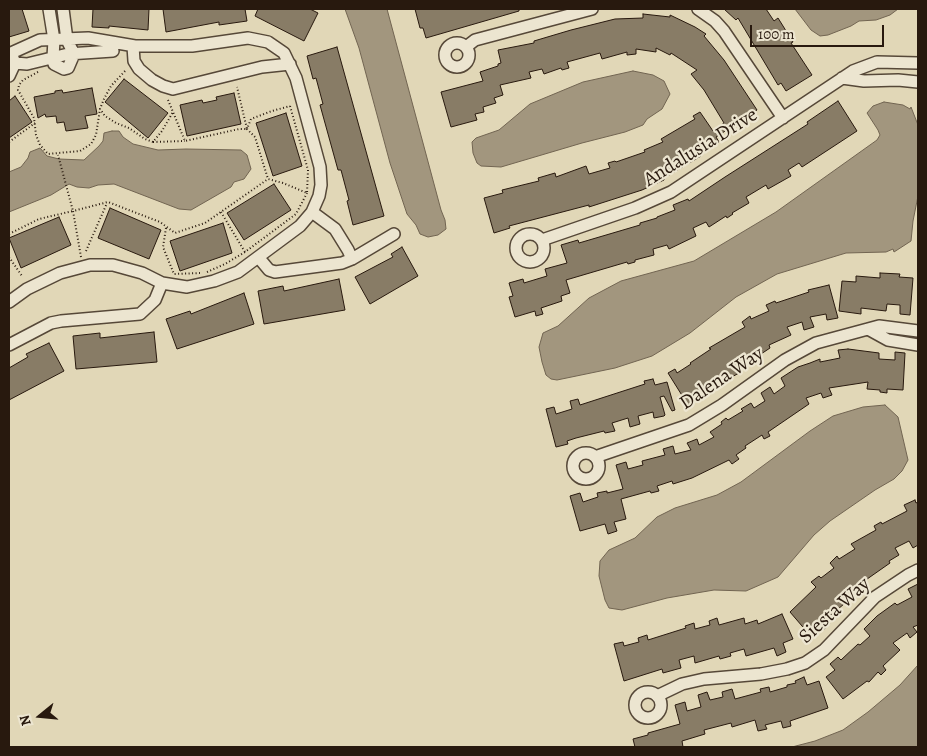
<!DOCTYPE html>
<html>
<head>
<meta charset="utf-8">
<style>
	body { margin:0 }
	#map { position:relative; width:927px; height:756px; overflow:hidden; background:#e1d7b7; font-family:Alegreya,serif }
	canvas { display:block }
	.frame { position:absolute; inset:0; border:10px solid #28190e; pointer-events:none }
	.north { position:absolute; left:15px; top:691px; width:50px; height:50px; -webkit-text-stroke:4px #ece5d0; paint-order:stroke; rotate:253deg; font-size:14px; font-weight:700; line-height:20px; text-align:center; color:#28190e }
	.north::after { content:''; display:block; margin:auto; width:18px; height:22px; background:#28190e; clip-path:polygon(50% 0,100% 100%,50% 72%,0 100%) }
	.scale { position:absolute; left:750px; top:25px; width:134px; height:22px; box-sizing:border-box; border:2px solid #28190e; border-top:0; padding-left:6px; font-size:15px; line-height:18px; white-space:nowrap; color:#28190e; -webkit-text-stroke:4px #ece5d0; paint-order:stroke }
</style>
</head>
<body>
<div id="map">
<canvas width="927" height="756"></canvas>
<div class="frame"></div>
<div class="north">N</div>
<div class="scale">100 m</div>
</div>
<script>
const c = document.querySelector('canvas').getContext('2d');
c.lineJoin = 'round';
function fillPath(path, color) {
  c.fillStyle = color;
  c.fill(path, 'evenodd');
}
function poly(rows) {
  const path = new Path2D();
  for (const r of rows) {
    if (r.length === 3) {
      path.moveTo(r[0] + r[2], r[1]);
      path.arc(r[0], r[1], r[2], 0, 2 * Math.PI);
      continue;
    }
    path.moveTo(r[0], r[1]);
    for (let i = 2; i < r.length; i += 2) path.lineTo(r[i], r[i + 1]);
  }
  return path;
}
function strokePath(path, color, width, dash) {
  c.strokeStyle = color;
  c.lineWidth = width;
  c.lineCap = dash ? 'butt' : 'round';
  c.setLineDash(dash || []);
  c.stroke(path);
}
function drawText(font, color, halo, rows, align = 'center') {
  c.font = font + ' Alegreya,serif';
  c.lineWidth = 4.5;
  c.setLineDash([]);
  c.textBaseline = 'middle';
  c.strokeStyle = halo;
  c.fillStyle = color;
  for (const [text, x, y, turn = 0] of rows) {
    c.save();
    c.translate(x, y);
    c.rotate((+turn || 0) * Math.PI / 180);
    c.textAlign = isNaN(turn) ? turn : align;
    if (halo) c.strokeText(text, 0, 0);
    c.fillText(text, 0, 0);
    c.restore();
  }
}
const water = poly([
	[345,9,387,9,441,210,445,220,446,229,438,235,428,237,420,234,416,225,407,214,390,163,359,48,345,9],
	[795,9,898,9,890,15,876,20,859,21,851,26,828,35,820,36,811,30,795,9],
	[633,71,653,75,664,81,670,94,662,109,647,119,643,125,625,132,582,143,501,167,481,166,477,163,473,153,472,142,476,138,499,130,530,104,583,82,633,71],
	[884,102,903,105,910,109,911,107,918,125,918,196,913,221,911,241,894,252,893,249,886,252,846,253,777,274,736,297,690,333,652,356,615,368,557,380,551,379,546,375,542,362,539,347,543,333,558,326,589,298,621,281,694,261,776,212,877,140,880,135,878,130,867,113,873,106,884,102],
	[112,131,119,131,123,137,133,144,158,150,186,149,241,150,247,155,251,169,244,179,234,182,231,187,191,210,179,209,114,184,98,185,89,188,77,187,69,184,51,195,9,212,9,172,21,167,28,158,30,152,40,148,47,156,59,159,84,160,99,146,103,141,104,133,112,131],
	[885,405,898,417,908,460,902,471,894,479,875,490,830,521,814,535,778,577,746,591,714,590,667,598,622,610,609,608,605,600,599,576,600,561,609,550,635,538,657,517,675,508,717,495,741,482,810,431,833,416,863,407,885,405],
	[918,665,918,747,792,747,815,741,843,730,868,712,900,685,918,665]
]);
fillPath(water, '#a2967e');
strokePath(water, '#716451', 1);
const building = poly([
	[9,9,22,9,29,31,9,37,9,9],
	[93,9,149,9,148,30,109,26,109,28,92,27,93,9],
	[163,9,245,9,247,21,219,25,219,22,166,32,163,9],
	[258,9,310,9,318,13,304,41,255,16,258,9],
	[415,9,519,9,519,11,426,38,423,28,420,28,415,9],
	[724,9,766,9,774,21,778,18,793,42,791,43,812,75,786,91,781,83,778,85,738,18,736,20,724,9],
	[643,14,670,17,670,15,695,27,706,34,704,36,724,60,757,110,716,137,719,142,700,154,701,156,664,178,664,180,642,190,589,207,589,205,509,226,510,228,494,233,484,198,503,193,502,190,539,181,538,178,555,173,556,177,586,166,589,174,610,168,608,163,615,161,616,162,645,152,644,150,663,142,661,139,695,119,693,116,700,112,713,131,724,123,704,90,691,74,697,70,671,53,670,55,656,48,656,52,636,49,636,54,627,55,627,52,602,59,600,53,567,62,569,68,562,70,561,68,544,74,542,69,529,72,531,78,500,85,503,95,494,98,496,103,483,107,484,112,475,114,477,120,451,127,441,92,483,81,480,72,498,66,498,64,501,63,498,50,534,43,534,41,571,30,615,19,643,18,643,14],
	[337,47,384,216,353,225,347,201,349,200,341,170,338,170,320,105,323,104,316,78,313,79,307,56,337,47],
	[124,79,168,113,148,138,105,102,124,79],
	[92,88,97,114,85,116,88,128,66,131,64,122,57,123,56,116,46,117,45,114,38,118,34,97,55,93,55,91,62,90,63,93,92,88],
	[234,93,241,124,187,136,180,105,202,100,203,103,217,100,216,97,234,93],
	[15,96,32,122,9,138,9,101,15,96],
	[838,101,857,131,802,167,799,163,788,170,791,176,768,189,766,185,746,197,749,203,732,213,733,214,727,218,726,216,709,227,706,222,693,228,696,236,669,249,667,245,653,249,654,255,635,260,635,262,628,264,627,262,566,280,570,293,561,296,562,301,541,308,543,314,536,316,535,311,515,317,509,297,513,296,509,283,523,279,524,283,547,276,545,269,567,263,561,245,578,240,579,243,640,225,640,223,657,218,657,217,675,210,673,205,688,199,689,201,725,177,808,124,807,122,838,101],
	[286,113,302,166,273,176,256,123,286,113],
	[274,184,291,210,244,240,227,213,274,184],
	[110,208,161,230,149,259,98,238,110,208],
	[59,217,71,245,21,268,9,238,59,217],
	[223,223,232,253,180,271,170,241,223,223],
	[402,247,418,276,370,304,355,277,393,257,391,254,402,247],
	[880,273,900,274,899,277,913,278,910,315,900,314,900,305,887,304,886,311,861,308,861,314,839,311,842,281,856,282,856,276,880,278,880,273],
	[339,279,345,310,264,324,258,291,283,286,284,291,339,279],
	[829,285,838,318,827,320,826,314,810,317,814,327,804,330,802,322,787,327,791,335,769,345,770,348,752,360,749,355,734,365,739,373,730,378,726,372,714,380,719,387,711,392,708,388,694,397,696,400,688,405,668,373,675,369,677,373,691,364,690,363,711,349,709,348,745,327,742,322,750,316,751,319,769,311,766,305,775,301,776,303,809,292,808,290,829,285],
	[244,293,254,324,177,349,166,319,190,311,191,314,244,293],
	[154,332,157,362,76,369,73,336,100,333,100,338,154,332],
	[49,343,64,371,9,400,9,368,28,357,26,354,49,343],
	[848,349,879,353,879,359,895,360,895,352,905,353,903,390,887,389,887,393,880,392,880,390,867,389,868,382,829,388,832,395,823,398,821,393,806,398,809,404,768,432,770,436,764,439,762,435,745,446,746,448,736,455,739,459,732,464,729,460,692,478,673,484,672,481,657,486,659,491,651,493,650,491,621,499,626,519,614,522,617,531,608,534,605,524,580,531,570,496,580,493,583,502,598,497,597,493,607,491,607,493,623,489,616,465,626,462,628,469,643,465,642,461,665,455,663,449,673,446,675,454,691,450,687,443,697,439,699,445,714,437,710,432,722,424,721,422,726,418,728,420,743,411,741,409,751,403,754,408,765,401,761,393,770,387,774,394,785,386,781,378,798,367,810,363,820,359,820,362,840,358,838,350,848,349],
	[653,379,655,385,667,382,675,410,672,411,664,396,660,397,665,415,664,416,654,418,653,412,638,416,640,424,630,427,628,418,612,423,615,431,605,433,604,431,576,438,567,441,568,444,556,447,546,409,554,407,556,414,572,409,570,401,578,399,580,405,645,384,644,381,653,379],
	[915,500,916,503,918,502,918,545,913,548,909,541,895,548,899,555,889,561,890,563,860,584,862,586,842,602,844,604,826,619,830,624,823,630,818,624,808,633,790,612,816,587,811,582,819,576,821,578,834,568,830,563,837,556,839,559,855,549,851,544,876,530,874,526,881,522,882,524,907,511,904,505,915,500],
	[918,584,918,625,913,627,917,632,910,638,907,633,893,643,900,650,883,666,886,670,881,675,878,672,869,682,867,681,843,699,826,677,835,670,830,664,838,657,841,660,858,644,860,645,870,636,864,629,877,616,895,603,897,605,912,597,908,589,918,584],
	[782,614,793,639,783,643,786,652,777,656,774,648,746,656,744,649,730,653,731,656,720,659,719,656,695,663,694,656,679,660,681,668,663,673,662,669,624,681,614,644,623,642,624,646,639,642,638,638,647,635,648,640,686,628,685,626,694,623,695,629,710,625,709,621,717,618,719,625,744,618,745,624,757,620,758,624,782,614],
	[804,677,807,685,819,681,828,708,790,721,791,726,783,728,781,721,765,725,767,729,758,731,755,720,732,727,731,723,704,730,705,734,682,741,683,747,635,747,633,739,648,735,648,733,680,724,675,705,685,702,687,711,701,707,698,695,707,692,710,700,723,697,722,692,732,689,735,699,761,692,760,689,769,687,770,692,787,687,787,685,796,683,795,681,804,677]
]);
fillPath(building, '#887c66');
strokePath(building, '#28190e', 1);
const minor = poly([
	[49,9,54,40,53,57,54,64,64,69,68,68,74,54,67,40,63,9],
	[698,9,715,21,724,31,783,118],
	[457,55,12],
	[133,46,134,61,139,69,152,80,163,86,173,89,262,67,290,64],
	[466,47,475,40,592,9],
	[9,54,40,40,88,38,135,46,192,46,248,38,268,42,284,53,296,78,320,167,321,185,319,196,312,212,300,226,238,272,214,281,187,287,162,283,142,273,113,265,90,265,60,273,27,289,9,302],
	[15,63,27,64,68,54,113,51],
	[9,76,15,63,13,58],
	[842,78,864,81,898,80,918,82],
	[312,212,335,229,348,250,352,259],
	[530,248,14],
	[542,240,635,208,671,192,853,71,877,62,918,63],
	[259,258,269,270,275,272,342,263,352,259,394,234],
	[868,329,888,340,918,345],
	[9,345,51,323,61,321,140,314,155,300,162,283],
	[586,466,13],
	[595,457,689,425,722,405,785,360,816,343,879,326,918,331],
	[648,705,13],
	[657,696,682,684,704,679,761,674,787,669,805,663,824,650,875,597,908,575,918,570]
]);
strokePath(minor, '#564838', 14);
strokePath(poly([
	[125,71,111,86,104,99,100,109,105,116,116,123,129,128,145,139,153,142,162,131,173,112],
	[38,72,23,80,19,85,18,90,34,118,36,135,40,145,48,154,80,151,91,144,96,135,100,109],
	[168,100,185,141,239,129,247,129,237,87],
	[290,106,308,170,307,193,283,183,268,179,255,137,247,129,251,119,272,111,290,106],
	[9,142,35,123],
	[153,142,185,141],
	[221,212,245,252],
	[166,228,163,247,174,274,200,273],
	[9,234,39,219,73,211,58,155],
	[86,251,107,203],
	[9,257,22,276],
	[81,257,73,211,108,202,160,222,175,233,205,223,268,179],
	[207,272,225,264,245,252,296,214,307,193]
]), '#28190e', 2, [1, 2.5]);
strokePath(minor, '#ece5d0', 11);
drawText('20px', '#28190e', '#ece5d0', [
	["Andalusia Drive",701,148,-32],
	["Dalena Way",722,379,-34],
	["Siesta Way",835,611,-42]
]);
</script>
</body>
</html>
